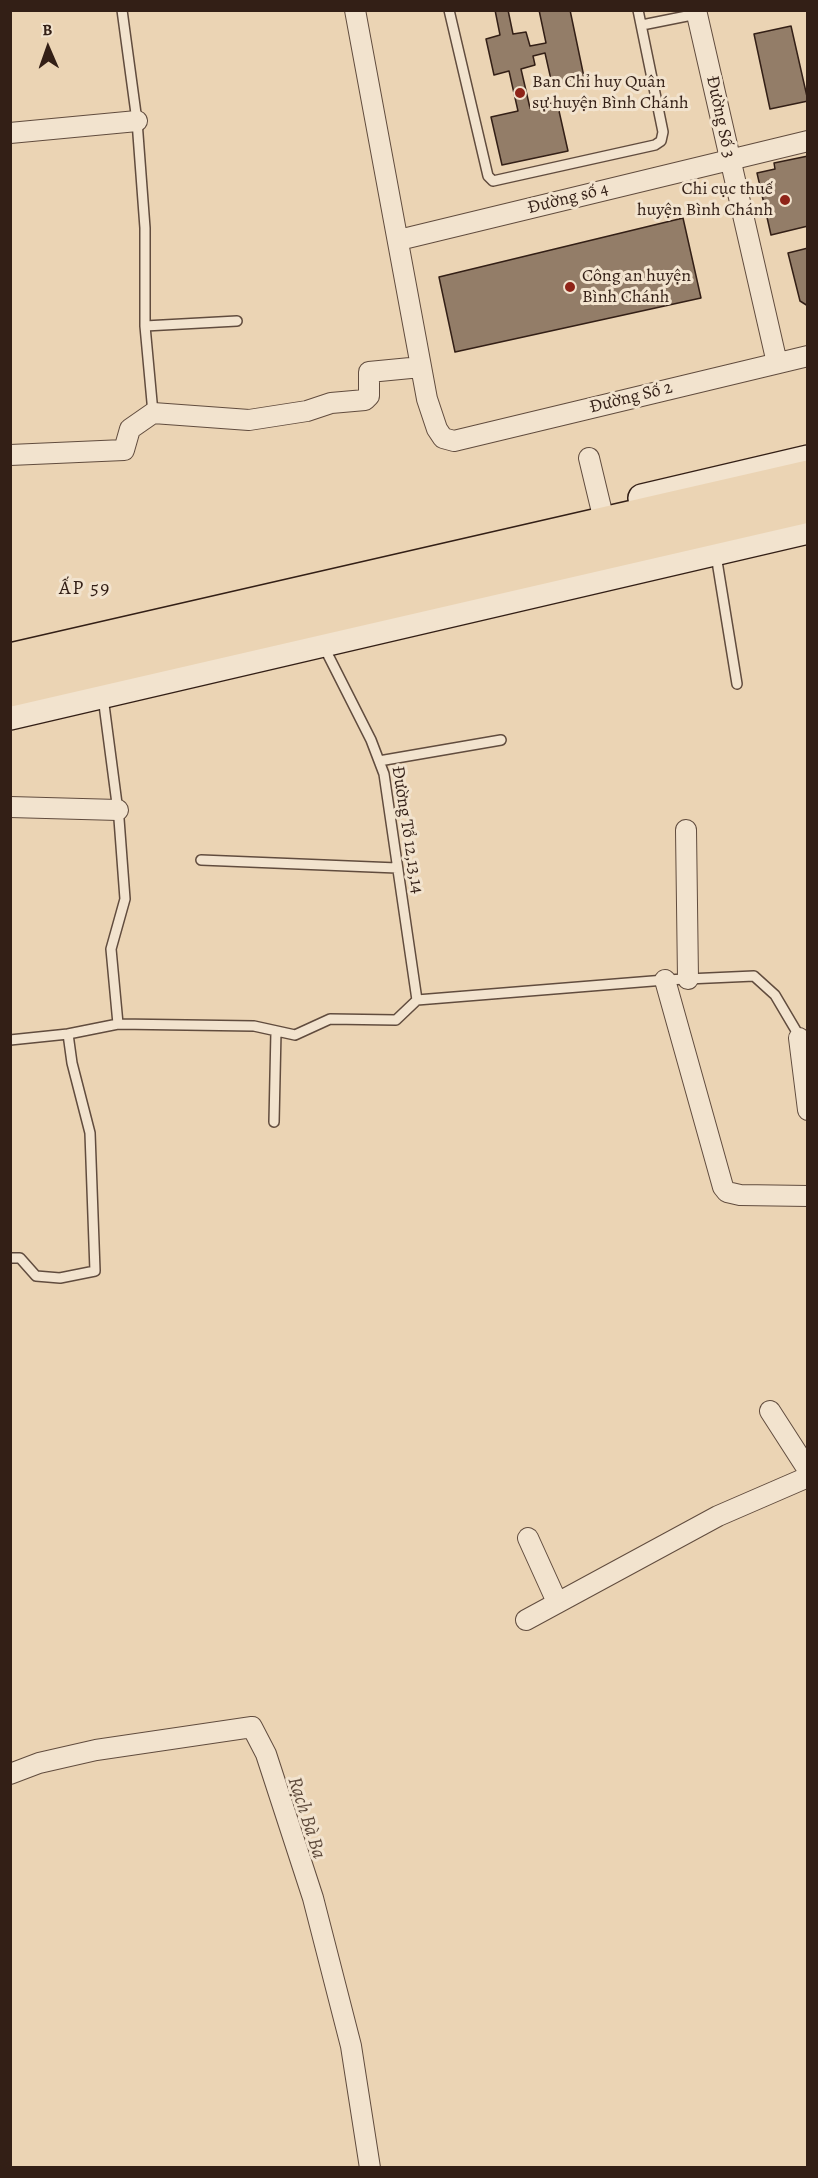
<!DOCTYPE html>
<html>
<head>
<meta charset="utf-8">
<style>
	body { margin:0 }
	#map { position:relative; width:818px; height:2178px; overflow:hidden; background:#ebd4b4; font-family:Alegreya,serif }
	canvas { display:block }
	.frame { position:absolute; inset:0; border:12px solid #331f16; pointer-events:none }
	.north { position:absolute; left:18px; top:18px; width:60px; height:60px; -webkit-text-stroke:4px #f2e3ce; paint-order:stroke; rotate:358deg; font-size:16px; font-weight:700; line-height:24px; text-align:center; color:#331f16 }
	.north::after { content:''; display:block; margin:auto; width:21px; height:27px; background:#331f16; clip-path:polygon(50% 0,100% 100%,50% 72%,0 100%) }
</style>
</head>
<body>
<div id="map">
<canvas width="818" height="2178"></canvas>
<div class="frame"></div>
<div class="north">B</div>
</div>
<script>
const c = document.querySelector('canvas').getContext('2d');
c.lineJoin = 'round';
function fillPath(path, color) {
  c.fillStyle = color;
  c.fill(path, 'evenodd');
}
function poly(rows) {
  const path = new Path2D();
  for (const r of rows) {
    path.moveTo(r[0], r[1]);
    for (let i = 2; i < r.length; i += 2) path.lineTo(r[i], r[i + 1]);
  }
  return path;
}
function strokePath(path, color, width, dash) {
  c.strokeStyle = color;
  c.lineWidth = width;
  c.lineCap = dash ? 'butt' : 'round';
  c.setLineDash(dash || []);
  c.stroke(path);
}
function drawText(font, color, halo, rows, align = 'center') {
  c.font = font + ' Alegreya,serif';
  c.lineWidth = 6;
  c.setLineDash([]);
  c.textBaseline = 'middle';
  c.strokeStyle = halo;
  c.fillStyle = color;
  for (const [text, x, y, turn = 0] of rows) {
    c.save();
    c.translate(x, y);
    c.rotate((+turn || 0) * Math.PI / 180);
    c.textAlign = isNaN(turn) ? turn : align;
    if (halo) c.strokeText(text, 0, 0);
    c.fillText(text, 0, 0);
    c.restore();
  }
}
const building = poly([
	[495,10,508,10,513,34,526,32,530,46,546,43,539,10,570,10,584,77,552,84,545,53,533,56,535,65,521,69,530,108,557,102,568,151,502,165,491,117,518,111,509,71,494,75,486,39,500,35,495,10],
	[791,26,808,101,770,109,754,34,791,26],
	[808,156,808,226,771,235,757,173,775,169,774,163,808,156],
	[683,218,701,298,455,352,439,277,683,218],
	[808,248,808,306,800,301,788,253,808,248]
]);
fillPath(building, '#937d68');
strokePath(building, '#331f16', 1.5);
const lane = poly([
	[122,10,137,121,145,228,145,326,153,413],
	[449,10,488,176,493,181,655,145,661,141,663,132,638,10],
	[642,25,697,14],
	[145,326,237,321],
	[716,555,737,684],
	[324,647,371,740,384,774,417,1000],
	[103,697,119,819,125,899,111,949,118,1024,254,1026,295,1035,330,1019,396,1020,417,1000,665,980,754,976,775,995,801,1039],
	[379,761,501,740],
	[201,860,397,868],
	[10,1040,68,1034],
	[274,1122,276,1031],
	[10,1258,20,1258,36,1276,60,1278,95,1271,90,1133,72,1063,68,1034,118,1024]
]);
const street = poly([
	[355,10,427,399,437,429,443,438,454,441,808,356],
	[696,10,777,363],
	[10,133,137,121],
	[399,240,808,141],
	[10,455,124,450,130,429,153,413,249,420,307,411,331,403,365,400,369,396,369,372,421,367],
	[589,458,601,508],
	[10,807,118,810],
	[686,830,688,979],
	[665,980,723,1187,727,1192,740,1195,808,1196],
	[799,1038,808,1110],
	[770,1411,808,1470],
	[528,1538,557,1602],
	[526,1620,718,1516,808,1477],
	[10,1774,39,1763,96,1750,252,1727,266,1754,313,1898,351,2046,370,2168]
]);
const secondary = poly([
	[642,498,808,459],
	[10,716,808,530]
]);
const highway = poly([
	[10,660,808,477],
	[10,690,808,506]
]);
strokePath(lane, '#614c3e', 12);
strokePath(street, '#614c3e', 22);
strokePath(secondary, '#331f16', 30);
strokePath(highway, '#331f16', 36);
strokePath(lane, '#f2e3ce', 9);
strokePath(street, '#f2e3ce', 20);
strokePath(secondary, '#f2e3ce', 27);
strokePath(highway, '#ebd4b4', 33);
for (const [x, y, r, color] of [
	[520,93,6,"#8f2418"],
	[785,200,6,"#8f2418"],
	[570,287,6,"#8f2418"]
]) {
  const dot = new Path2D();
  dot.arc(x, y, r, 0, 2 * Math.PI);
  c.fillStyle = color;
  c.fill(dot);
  strokePath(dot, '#f2e3ce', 2);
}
drawText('18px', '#331f16', '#f2e3ce', [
	["Ban Chỉ huy Quân",532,83],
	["sự huyện Bình Chánh",532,104],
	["Chi cục thuế",773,190,"right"],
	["huyện Bình Chánh",773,211,"right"],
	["Công an huyện",582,277],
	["Bình Chánh",582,298]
], 'left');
drawText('18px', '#331f16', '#f2e3ce', [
	["Đường Số 3",720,117,78],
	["Đường số 4",568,199,-14],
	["Đường Số 2",631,398,-14],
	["Đường Tổ 12,13,14",407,830,81]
]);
c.letterSpacing = '1.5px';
drawText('20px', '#331f16', '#f2e3ce', [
	["ẤP 59",85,589]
]);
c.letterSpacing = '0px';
drawText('italic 20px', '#5d493a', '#f2e3ce', [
	["Rạch Bà Ba",306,1818,72]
]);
</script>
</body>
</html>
